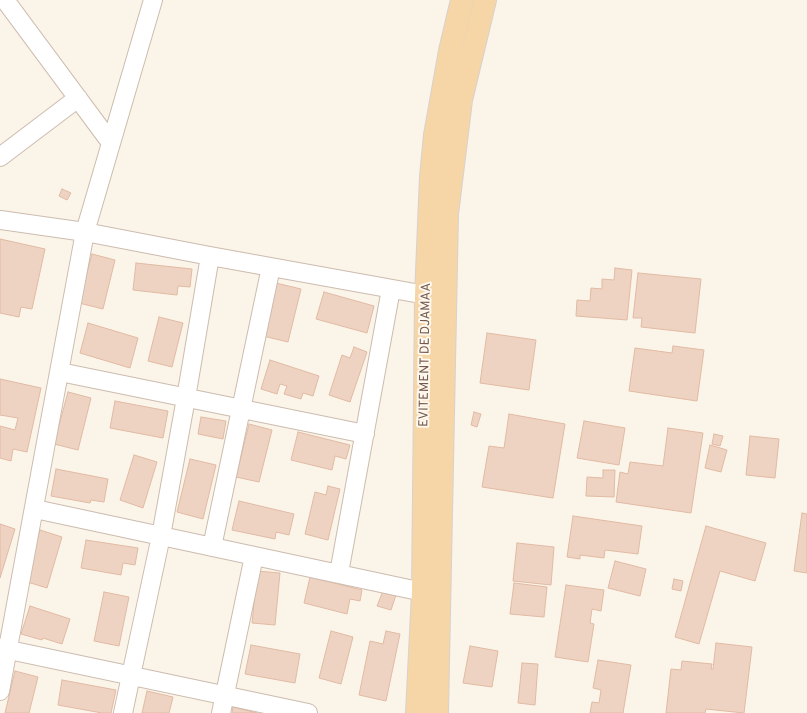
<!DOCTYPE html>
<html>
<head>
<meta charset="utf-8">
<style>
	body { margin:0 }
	canvas { display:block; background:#fbf4e9 }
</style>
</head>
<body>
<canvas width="807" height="713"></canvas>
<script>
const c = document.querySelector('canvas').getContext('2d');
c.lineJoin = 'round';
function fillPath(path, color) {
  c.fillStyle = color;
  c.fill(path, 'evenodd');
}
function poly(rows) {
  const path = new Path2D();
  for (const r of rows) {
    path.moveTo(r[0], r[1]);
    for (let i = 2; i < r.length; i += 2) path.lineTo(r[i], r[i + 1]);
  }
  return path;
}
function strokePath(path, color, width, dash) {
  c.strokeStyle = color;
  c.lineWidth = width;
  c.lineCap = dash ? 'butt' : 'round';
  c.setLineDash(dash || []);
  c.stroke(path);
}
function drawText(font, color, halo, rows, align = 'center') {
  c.font = font + ' Overpass,sans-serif';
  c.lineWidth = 4;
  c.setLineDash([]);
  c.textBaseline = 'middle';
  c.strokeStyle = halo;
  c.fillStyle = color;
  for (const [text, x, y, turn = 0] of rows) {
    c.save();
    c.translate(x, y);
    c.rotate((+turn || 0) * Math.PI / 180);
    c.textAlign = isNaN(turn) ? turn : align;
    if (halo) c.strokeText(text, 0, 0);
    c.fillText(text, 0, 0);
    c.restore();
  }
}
const building = poly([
	[62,189,71,193,67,200,59,196,62,189],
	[0,239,45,249,32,309,21,307,19,317,0,313,0,239],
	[92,254,115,260,103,309,79,303,92,254],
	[136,263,192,269,190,287,178,286,177,295,133,290,136,263],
	[615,268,632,270,627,320,576,316,577,300,590,301,591,288,602,289,602,279,614,280,615,268],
	[638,273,701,279,695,333,641,327,642,318,633,318,638,273],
	[276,283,301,289,288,342,263,336,276,283],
	[324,292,374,306,367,333,316,319,324,292],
	[159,317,183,323,172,367,148,361,159,317],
	[88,323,138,338,130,368,80,353,88,323],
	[487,333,536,340,529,390,480,383,487,333],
	[673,346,704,350,697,401,629,391,635,348,672,353,673,346],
	[354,347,367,352,350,402,329,395,342,355,350,358,354,347],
	[270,360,319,376,313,396,303,393,301,399,284,394,287,386,280,384,277,394,261,389,270,360],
	[0,379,41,388,27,452,13,449,11,461,0,458,0,426,15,430,18,418,0,415,0,379],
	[68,392,91,398,78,450,54,444,68,392],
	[115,401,168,411,163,438,110,428,115,401],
	[474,412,481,414,477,427,471,425,474,412],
	[509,414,565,424,553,498,482,487,489,446,504,448,509,414],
	[201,417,226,421,223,439,198,434,201,417],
	[584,421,625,428,619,465,577,458,584,421],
	[249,424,272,430,259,482,236,477,249,424],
	[668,428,703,433,691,513,616,502,620,472,628,474,630,462,663,466,668,428],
	[298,432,350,445,346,459,335,456,332,470,291,460,298,432],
	[714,434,723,436,720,446,712,444,714,434],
	[750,436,779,439,775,478,746,475,750,436],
	[710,445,727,450,721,472,705,468,710,445],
	[134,455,157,462,143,508,120,500,134,455],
	[190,459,216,465,203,519,177,512,190,459],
	[56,469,108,479,104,502,91,500,90,503,51,496,56,469],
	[603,470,615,470,614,497,586,496,587,477,603,478,603,470],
	[328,486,340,489,328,540,305,534,315,492,326,495,328,486],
	[239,501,294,514,289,535,276,532,275,539,232,530,239,501],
	[802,513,807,514,807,573,794,571,802,513],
	[573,516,642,526,638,554,605,550,604,558,580,555,580,559,567,557,573,516],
	[0,524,15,529,0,578,0,524],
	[706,526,766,543,755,581,720,571,699,644,675,637,706,526],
	[40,530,62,537,47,588,24,581,40,530],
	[86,540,138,548,135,565,123,563,121,575,81,568,86,540],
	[517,543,554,547,551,585,513,581,517,543],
	[615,561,646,569,640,596,608,588,615,561],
	[257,571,280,573,275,625,252,623,257,571],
	[310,577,362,590,360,601,350,599,347,614,304,603,310,577],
	[674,579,683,581,681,591,672,589,674,579],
	[514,583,547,587,544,617,510,614,514,583],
	[566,585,604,590,601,611,592,609,590,623,594,624,588,662,555,657,566,585],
	[383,591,396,595,391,610,377,606,383,591],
	[104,592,129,597,119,646,94,641,104,592],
	[30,606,70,619,62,644,43,638,42,640,21,634,30,606],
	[331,631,353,637,341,684,319,678,331,631],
	[386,631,400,634,386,701,359,695,370,641,383,644,386,631],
	[716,643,752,647,744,713,706,709,705,713,666,713,671,669,681,670,682,661,712,664,711,669,713,669,716,643],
	[251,645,300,654,295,683,245,674,251,645],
	[470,646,498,651,492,687,463,683,470,646],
	[598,660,631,665,623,713,590,713,592,702,599,703,601,690,593,688,598,660],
	[522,663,538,664,535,705,518,703,522,663],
	[15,671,38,677,29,713,5,713,15,671],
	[62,680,116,690,111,713,102,713,58,705,62,680],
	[147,691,173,697,169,713,142,713,147,691],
	[233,707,257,713,232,713,233,707]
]);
fillPath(building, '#efd3c2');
strokePath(building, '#e1baa3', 1);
const street = poly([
	[5,0,111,143],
	[0,157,78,98],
	[0,220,85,232,210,256,426,295],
	[60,372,365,434],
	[35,509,423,592],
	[212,547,271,267],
	[339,573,391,289],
	[0,648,308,713],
	[0,691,85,232,153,0],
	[123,713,161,536,186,398,210,256],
	[221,713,254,556]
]);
const primary = poly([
	[417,713,423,592,426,295,431,177,435,135,450,51,462,0],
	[437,713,447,214,461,100,485,0]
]);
strokePath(street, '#cdbcaf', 20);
strokePath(primary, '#d8d1cd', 24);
strokePath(street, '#fff', 18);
strokePath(primary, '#f6d6a6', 22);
drawText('13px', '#755b4e', '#fef8ef', [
	["EVITEMENT DE DJAMAA",426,355,-89]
]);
</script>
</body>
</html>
